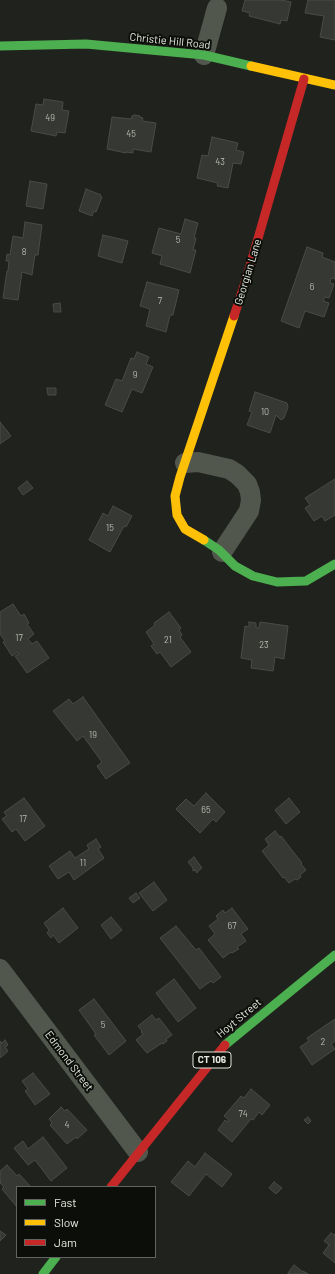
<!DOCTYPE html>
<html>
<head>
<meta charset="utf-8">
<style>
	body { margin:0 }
	#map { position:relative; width:335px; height:1274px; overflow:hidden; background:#20231d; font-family:Barlow,sans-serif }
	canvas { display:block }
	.legend { position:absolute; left:16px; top:1186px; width:140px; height:72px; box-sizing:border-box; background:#0b0e09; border:1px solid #62655f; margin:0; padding:5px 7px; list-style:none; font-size:12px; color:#e4e8e0 }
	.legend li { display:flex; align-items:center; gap:8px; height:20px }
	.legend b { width:20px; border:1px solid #62655f }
</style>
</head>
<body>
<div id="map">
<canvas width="335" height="1274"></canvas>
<ul class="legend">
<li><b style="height:5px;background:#4caf50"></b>Fast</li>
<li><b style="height:5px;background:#ffc107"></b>Slow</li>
<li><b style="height:5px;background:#c62828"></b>Jam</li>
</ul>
</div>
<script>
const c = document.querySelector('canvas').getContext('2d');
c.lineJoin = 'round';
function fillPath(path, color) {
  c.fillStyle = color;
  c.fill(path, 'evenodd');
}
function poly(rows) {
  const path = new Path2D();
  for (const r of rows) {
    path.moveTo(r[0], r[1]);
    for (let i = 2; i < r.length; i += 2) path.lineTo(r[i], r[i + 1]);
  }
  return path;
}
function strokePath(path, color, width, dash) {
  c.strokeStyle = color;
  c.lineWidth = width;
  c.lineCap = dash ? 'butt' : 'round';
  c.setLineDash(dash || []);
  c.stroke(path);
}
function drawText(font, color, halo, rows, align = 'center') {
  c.font = font + ' Barlow,sans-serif';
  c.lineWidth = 4;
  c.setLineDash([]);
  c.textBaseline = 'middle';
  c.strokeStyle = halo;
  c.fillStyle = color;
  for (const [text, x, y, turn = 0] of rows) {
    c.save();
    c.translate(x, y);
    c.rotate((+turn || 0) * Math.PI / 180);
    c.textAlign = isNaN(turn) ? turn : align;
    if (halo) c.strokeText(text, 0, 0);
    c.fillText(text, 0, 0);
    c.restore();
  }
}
const building = poly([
	[245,0,281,0,291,2,287,21,281,20,280,24,249,16,250,13,242,11,245,0],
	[308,0,335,0,335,40,320,37,324,16,305,13,308,0],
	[44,99,63,102,62,110,69,111,65,133,57,132,56,136,31,131,36,104,43,105,44,99],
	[135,115,140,116,140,117,143,118,142,121,156,123,151,152,133,149,133,153,126,152,126,153,107,149,112,117,131,119,132,116,135,115],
	[212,137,238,143,236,150,244,152,241,164,233,163,228,188,217,186,218,183,197,178,202,155,208,156,212,137],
	[30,181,47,184,43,209,26,206,30,181],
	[86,189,101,195,100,196,102,197,96,212,94,211,92,216,79,211,86,189],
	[185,219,198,223,194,238,196,238,193,250,196,250,190,273,160,264,162,256,152,253,159,228,181,234,185,219],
	[25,222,42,225,38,255,35,255,32,275,22,272,18,300,3,298,7,271,8,271,9,261,6,261,7,254,10,255,13,236,23,238,25,222],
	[103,235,128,241,122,263,98,256,103,235],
	[307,247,323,253,322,257,335,262,335,279,331,278,330,283,334,284,329,298,325,297,323,301,329,303,324,317,305,311,299,328,281,321,307,247],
	[147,282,179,290,173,315,170,315,166,332,146,326,150,309,140,306,147,282],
	[60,303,61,312,54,312,53,304,60,303],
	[137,352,149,357,146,364,153,367,142,393,132,389,122,412,105,405,116,379,122,381,131,358,134,359,137,352],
	[47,388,56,388,56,395,48,395,47,388],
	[255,392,287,403,288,407,284,418,281,420,276,415,270,433,247,425,252,412,249,411,255,392],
	[0,422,11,436,0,444,0,422],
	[335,479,335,515,325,521,322,516,314,521,305,508,310,505,305,498,335,479],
	[27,481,33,488,23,495,18,488,27,481],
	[113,506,132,516,126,527,124,526,110,552,89,540,103,513,108,516,113,506],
	[13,604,21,616,24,614,29,623,27,624,34,634,28,639,32,644,37,641,49,658,27,673,15,656,19,654,18,652,12,656,3,642,5,641,0,634,0,612,13,604],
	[169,612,181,628,179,630,182,635,180,637,191,652,171,667,160,652,157,654,151,646,154,644,146,632,155,625,154,623,169,612],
	[249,622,256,623,256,628,259,628,260,622,288,626,284,659,275,657,273,671,251,668,252,660,241,658,245,626,249,627,249,622],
	[83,697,130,763,106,779,97,766,102,762,83,736,77,741,53,711,69,699,73,704,83,697],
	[206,793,225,812,216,822,213,819,200,833,176,809,186,799,194,806,206,793],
	[24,798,45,826,25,841,16,829,12,832,2,819,7,816,4,812,24,798],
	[289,798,300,812,286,824,275,810,289,798],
	[275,831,280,837,281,836,302,863,301,864,306,870,300,875,301,877,297,880,295,879,289,883,284,877,283,878,262,851,269,845,265,839,275,831],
	[96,839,101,847,98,849,104,858,74,880,69,872,58,879,49,866,70,851,75,858,89,849,87,845,96,839],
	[194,857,202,868,198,871,197,873,195,870,193,871,193,868,188,862,194,857],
	[154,882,167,900,153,911,139,893,154,882],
	[136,893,140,898,133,903,129,898,136,893],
	[63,908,78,928,59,943,53,935,51,938,47,933,49,930,44,923,63,908],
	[232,908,248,929,241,934,246,941,237,947,239,949,232,953,231,952,223,958,208,940,215,934,209,926,218,919,216,916,223,910,225,913,232,908],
	[111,917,122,930,111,939,101,925,111,917],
	[176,926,196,950,199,948,221,977,213,983,211,981,200,989,160,938,176,926],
	[174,979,196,1008,178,1022,156,993,174,979],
	[94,999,126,1041,109,1055,94,1035,96,1034,79,1010,94,999],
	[152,1015,156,1020,159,1018,172,1035,166,1039,167,1041,163,1044,162,1043,147,1053,136,1040,143,1034,141,1032,142,1031,138,1026,152,1015],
	[335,1019,335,1041,331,1044,335,1049,312,1065,300,1047,309,1041,307,1038,335,1019],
	[5,1040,8,1045,5,1047,8,1051,0,1058,0,1041,2,1043,5,1040],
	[33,1073,50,1094,35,1105,25,1091,28,1089,22,1081,33,1073],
	[251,1089,270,1105,262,1115,259,1112,253,1120,251,1119,232,1142,218,1130,225,1120,228,1122,229,1120,224,1116,241,1096,244,1098,251,1089],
	[61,1107,65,1111,67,1109,87,1130,77,1139,76,1137,67,1144,50,1125,52,1123,49,1119,61,1107],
	[308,1117,311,1121,308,1124,304,1120,308,1117],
	[43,1137,67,1168,51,1181,35,1160,28,1165,14,1148,23,1141,28,1149,43,1137],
	[205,1153,232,1174,222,1187,206,1174,189,1196,171,1182,188,1161,195,1167,205,1153],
	[7,1165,17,1176,19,1174,31,1187,17,1187,17,1207,2,1189,4,1187,0,1183,1,1182,0,1181,0,1171,7,1165],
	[274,1182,282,1188,276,1194,269,1188,274,1182],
	[0,1231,6,1235,0,1241,0,1231],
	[331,1233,334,1235,335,1234,335,1263,323,1253,329,1245,324,1241,331,1233],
	[294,1265,303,1272,303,1271,308,1274,288,1274,288,1273,294,1265]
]);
fillPath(building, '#363933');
strokePath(building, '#494b46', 1);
strokePath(poly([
	[204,55,217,8],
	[185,463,198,462,229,469,237,474,247,484,250,492,251,500,249,511,222,552],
	[0,969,138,1152]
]), '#52574d', 20);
strokePath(poly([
	[0,46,86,44,204,55,251,66],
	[204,540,219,550,235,566,253,576,277,582,306,581,335,564],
	[225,1045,335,955],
	[43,1274,56,1257]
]), '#4caf50', 9);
strokePath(poly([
	[251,66,335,85],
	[204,540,185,529,177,515,175,496,180,477,234,316]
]), '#ffc107', 9);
strokePath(poly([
	[234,316,246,280,304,79],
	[111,1187,225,1045]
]), '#c62828', 9);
drawText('9px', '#b8bcb5', null, [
	["49",50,118],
	["45",131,134],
	["43",220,162],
	["5",178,240],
	["8",24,252],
	["6",312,287],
	["7",160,301],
	["9",135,375],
	["10",265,412],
	["15",110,528],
	["17",19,638],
	["21",168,640],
	["23",264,645],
	["19",93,735],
	["65",206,810],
	["17",23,819],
	["11",83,863],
	["67",232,926],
	["5",103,1025],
	["2",323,1042],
	["74",243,1114],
	["4",67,1125]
]);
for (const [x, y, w] of [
	[212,1060,38]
]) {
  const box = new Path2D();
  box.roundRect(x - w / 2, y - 8, w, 16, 3);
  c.fillStyle = '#0b0e09';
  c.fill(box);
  strokePath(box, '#e4e8e0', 1);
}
drawText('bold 10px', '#e4e8e0', null, [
	["CT 106",212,1060]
]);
drawText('11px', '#e4e8e0', '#0b0e09', [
	["Christie Hill Road",170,41,6],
	["Georgian Lane",248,272,-73],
	["Hoyt Street",239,1018,-40],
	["Edmond Street",69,1061,53]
]);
</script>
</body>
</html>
